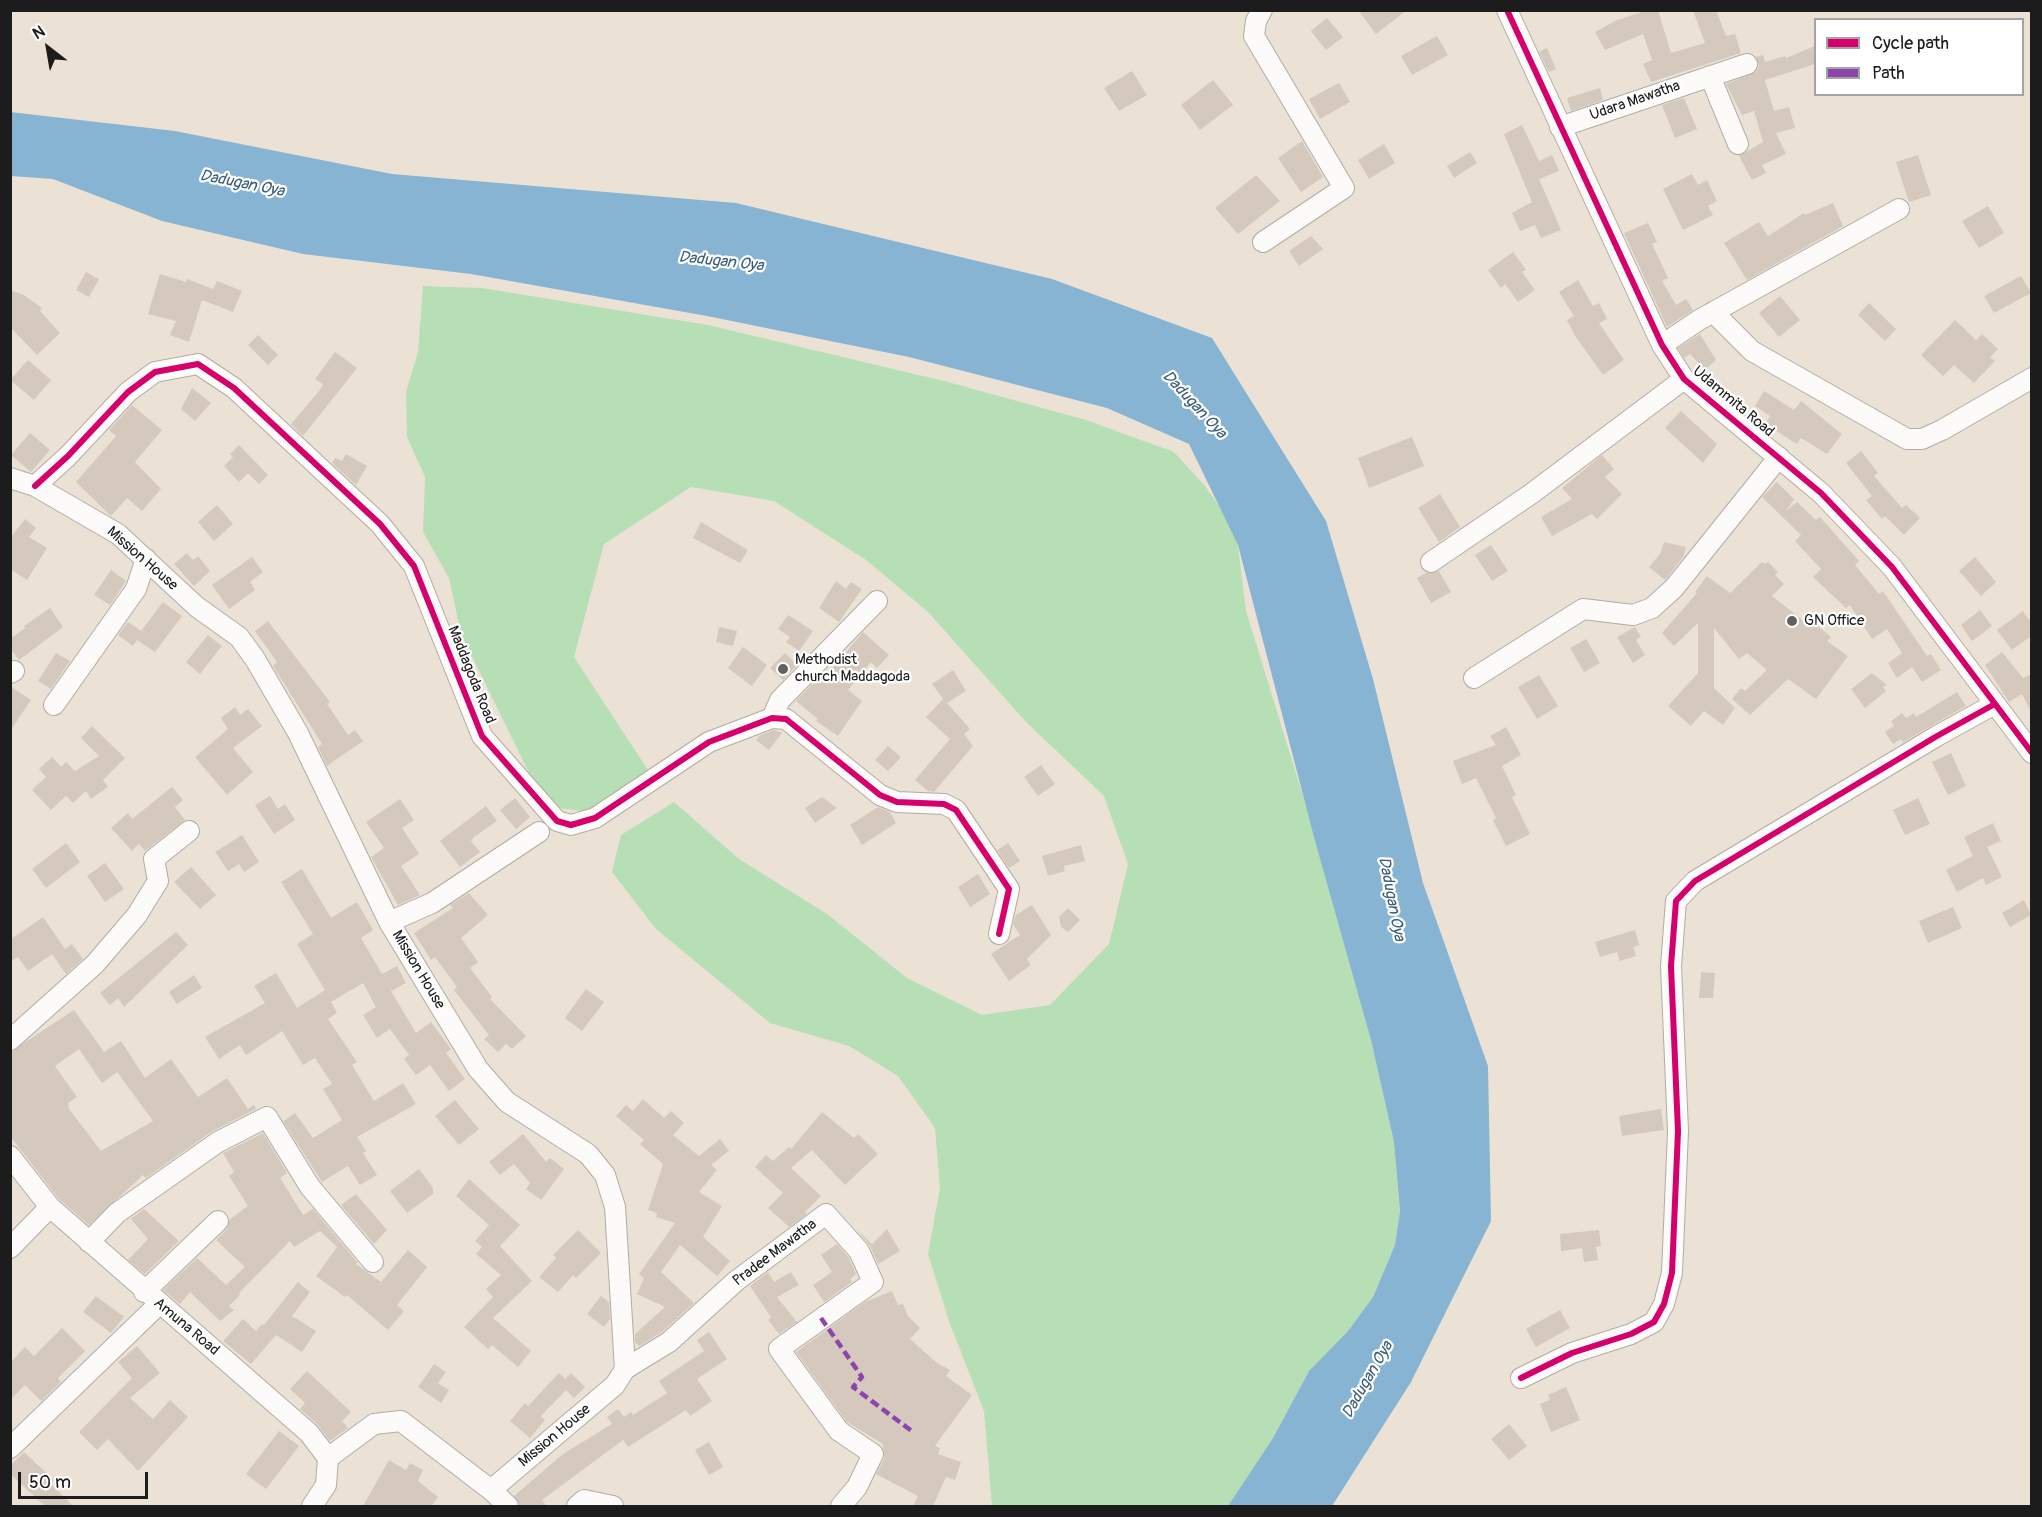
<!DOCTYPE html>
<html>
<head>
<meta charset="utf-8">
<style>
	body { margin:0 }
	#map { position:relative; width:2042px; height:1517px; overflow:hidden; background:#ebe2d5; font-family:Pangolin,sans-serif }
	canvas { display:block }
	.frame { position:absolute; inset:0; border:12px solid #1c1c1c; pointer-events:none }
	.legend { position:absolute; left:1814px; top:18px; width:210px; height:78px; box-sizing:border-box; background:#fff; border:2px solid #a4a4a4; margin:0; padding:8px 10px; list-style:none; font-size:18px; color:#1c1c1c }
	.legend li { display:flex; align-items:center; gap:12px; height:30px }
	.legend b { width:30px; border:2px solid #a4a4a4 }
	.north { position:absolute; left:18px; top:18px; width:60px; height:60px; -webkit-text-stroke:4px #fff; paint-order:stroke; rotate:329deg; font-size:16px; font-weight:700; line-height:24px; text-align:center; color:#1c1c1c }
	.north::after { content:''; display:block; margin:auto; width:21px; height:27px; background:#1c1c1c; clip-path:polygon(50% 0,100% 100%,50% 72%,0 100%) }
	.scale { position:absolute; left:18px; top:1472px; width:130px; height:27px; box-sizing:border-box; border:3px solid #1c1c1c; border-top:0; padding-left:8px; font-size:18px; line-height:21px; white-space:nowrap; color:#1c1c1c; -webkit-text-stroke:4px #fff; paint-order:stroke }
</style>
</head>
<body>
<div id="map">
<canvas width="2042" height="1517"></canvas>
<div class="frame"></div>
<ul class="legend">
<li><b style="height:8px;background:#d6006c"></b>Cycle path</li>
<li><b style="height:8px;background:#8e44ad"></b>Path</li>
</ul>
<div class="north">N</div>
<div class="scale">50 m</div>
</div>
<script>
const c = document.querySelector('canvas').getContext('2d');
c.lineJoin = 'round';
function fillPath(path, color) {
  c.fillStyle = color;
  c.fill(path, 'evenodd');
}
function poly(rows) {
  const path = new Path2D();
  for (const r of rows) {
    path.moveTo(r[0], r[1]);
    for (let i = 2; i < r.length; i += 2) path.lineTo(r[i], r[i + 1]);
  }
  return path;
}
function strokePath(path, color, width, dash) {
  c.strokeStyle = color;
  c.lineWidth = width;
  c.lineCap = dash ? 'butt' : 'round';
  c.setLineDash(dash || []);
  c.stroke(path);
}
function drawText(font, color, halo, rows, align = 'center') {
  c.font = font + ' Pangolin,sans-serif';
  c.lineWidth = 4.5;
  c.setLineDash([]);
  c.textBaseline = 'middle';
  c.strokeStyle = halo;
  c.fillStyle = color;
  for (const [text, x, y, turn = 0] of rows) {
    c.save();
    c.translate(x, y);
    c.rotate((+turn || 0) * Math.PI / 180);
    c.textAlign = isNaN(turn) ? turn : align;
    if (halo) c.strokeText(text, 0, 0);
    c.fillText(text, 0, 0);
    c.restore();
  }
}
fillPath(poly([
	[423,286,482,288,708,325,948,382,1086,420,1174,452,1205,486,1236,530,1246,611,1324,864,1371,1040,1394,1142,1400,1211,1395,1245,1373,1297,1348,1331,1309,1371,1273,1438,1228,1506,992,1506,984,1411,950,1324,928,1254,940,1188,935,1128,898,1076,849,1046,770,1023,656,929,612,872,621,835,674,802,739,859,827,914,907,978,982,1015,1050,1005,1109,944,1128,864,1104,796,1026,722,928,612,866,560,774,501,691,487,604,544,574,657,648,770,634,782,590,812,559,808,534,783,461,634,449,578,423,532,425,477,407,437,406,392,418,352]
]), '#b7dfb6');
fillPath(poly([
	[10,112,175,131,392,174,736,203,1052,279,1212,338,1326,521,1373,679,1423,883,1488,1066,1491,1221,1411,1382,1332,1506,1228,1506,1273,1438,1309,1371,1348,1331,1373,1297,1395,1245,1400,1211,1394,1142,1371,1040,1314,837,1238,545,1189,444,1107,408,909,357,707,316,471,274,303,254,162,221,53,179,11,176]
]), '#86b4d2');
fillPath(poly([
	[1358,10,1407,10,1376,34],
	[1648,10,1658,10,1671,53,1705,43,1693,10,1716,10,1726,36,1735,34,1741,53,1651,82,1643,64,1652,60,1643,34,1605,50,1595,32,1617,20],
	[1327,18,1343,37,1326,50,1311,31],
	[1437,36,1448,55,1412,75,1401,56],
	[1815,46,1815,64,1765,80,1774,111,1789,107,1795,128,1776,133,1786,154,1762,165,1766,173,1752,180,1739,156,1763,142,1754,111,1742,115,1726,84,1756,72,1759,66,1756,57,1763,55,1765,62,1785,56,1786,58],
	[1547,48,1556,69,1549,72,1539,52],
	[1132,71,1147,95,1119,111,1104,88],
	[1213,80,1233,105,1200,130,1181,105],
	[1339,83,1350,102,1320,119,1309,99],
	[1600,88,1603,100,1571,111,1567,98],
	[1684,98,1697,129,1675,138,1662,105],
	[1522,125,1539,161,1552,155,1559,171,1539,179,1561,230,1541,238,1535,225,1520,231,1512,213,1532,202,1504,134],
	[1302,141,1323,177,1301,192,1278,158],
	[1384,144,1395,163,1369,179,1358,160],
	[1470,152,1477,163,1454,178,1447,166],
	[1918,155,1931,195,1909,202,1896,162],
	[1692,174,1698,185,1707,180,1717,201,1708,206,1713,215,1683,230,1663,189],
	[1256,175,1280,201,1238,234,1215,208],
	[1833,203,1843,226,1747,280,1724,243,1759,222,1768,236,1804,213,1805,215],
	[1988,206,2004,233,1979,248,1962,221],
	[1648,223,1657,242,1652,244,1668,278,1662,281,1676,305,1686,299,1693,310,1667,327,1624,233],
	[1311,236,1323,249,1299,266,1289,251],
	[1513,252,1526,270,1522,272,1535,290,1518,302,1505,284,1501,288,1488,270],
	[86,272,99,279,89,297,76,290],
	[160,274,186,282,187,279,213,289,217,281,242,291,233,312,202,300,189,342,170,335,176,321,148,314],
	[2021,276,2031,293,1994,313,1984,296],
	[1578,280,1593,306,1599,303,1607,319,1599,323,1624,360,1603,375,1575,336,1567,320,1574,316,1559,292],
	[10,290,24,295,42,308,40,311,60,333,37,355,10,327],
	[1780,296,1800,320,1779,337,1759,313],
	[1869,303,1896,329,1885,341,1858,315],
	[1955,320,1976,340,1982,334,1998,349,1990,357,1995,361,1974,383,1954,365,1943,376,1921,355],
	[1700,334,1716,360,1705,370,1690,354,1684,358,1678,348],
	[258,335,278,355,268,365,248,345],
	[335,352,357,368,303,436,291,424,320,390,323,384,315,379],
	[28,360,51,380,34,400,10,380],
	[192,388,211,403,195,421,181,409],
	[1764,391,1794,410,1801,401,1842,434,1827,454,1801,438,1797,444,1765,424,1770,416,1755,406],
	[132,405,162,430,135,462,161,489,142,511,127,498,111,516,76,482,116,436,109,430],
	[1681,411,1717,444,1703,463,1665,428],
	[30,433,50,450,31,472,11,455],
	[1412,437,1424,466,1369,488,1358,458],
	[239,445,268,475,259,484,248,473,239,482,224,466,233,457,230,454],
	[1861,451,1878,473,1874,476,1902,508,1906,505,1920,518,1904,535,1885,516,1882,519,1866,500,1872,496,1846,463],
	[346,454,367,466,356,485,332,463,335,458,342,461],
	[1602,455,1614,469,1605,477,1622,494,1597,519,1592,514,1552,536,1541,517,1572,499,1562,488],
	[1777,482,1794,499,1786,511,1797,502,1816,520,1820,517,1859,561,1855,565,1879,594,1883,591,1927,656,1931,654,1941,670,1922,682,1912,667,1897,678,1888,663,1902,653,1887,629,1872,639,1850,605,1846,608,1813,577,1821,569,1795,541,1801,535,1762,497],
	[1440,494,1460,527,1439,542,1418,508],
	[217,505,233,524,214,541,198,522],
	[25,519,36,528,29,537,47,548,27,580,10,569,10,538],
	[701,522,748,550,740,563,693,538],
	[1664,542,1686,547,1683,557,1665,580,1649,567,1660,554],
	[1491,545,1508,571,1492,581,1475,555],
	[187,553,193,560,198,556,210,571,194,586,174,564],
	[252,557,263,572,250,582,255,590,229,609,212,585],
	[1975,557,1996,582,1981,596,1959,571],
	[1762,562,1765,564,1768,562,1778,572,1775,575,1784,584,1772,596,1809,625,1812,621,1831,637,1827,641,1848,656,1816,699,1788,679,1750,715,1732,699,1741,688,1745,691,1767,670,1747,653,1739,659,1714,628,1714,688,1735,708,1723,725,1704,711,1691,726,1668,706,1698,673,1698,623,1674,646,1662,633,1697,593,1695,592,1707,576,1730,593],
	[111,570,126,581,110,605,94,595],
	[1439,571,1451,592,1431,603,1417,578,1426,573],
	[836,581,846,589,851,582,862,589,839,622,819,608],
	[163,602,182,616,155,652,137,640,133,646,118,635,128,622,141,631],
	[50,608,63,627,19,660,10,648,10,639,25,628,24,626],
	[1980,610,1992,626,1972,641,1961,625],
	[2023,611,2031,623,2031,636,2012,650,1997,630],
	[788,615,813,631,799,651,786,642,790,637,778,629],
	[268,621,330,702,327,704,348,735,355,730,363,741,327,766,318,747,322,744,273,666,277,662,255,631],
	[719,627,737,631,733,646,716,642],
	[1635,627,1641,637,1636,640,1645,655,1633,663,1617,637],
	[863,632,889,655,877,668,871,662,848,690,862,701,838,736,816,721,818,719,796,701,826,670,829,672],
	[208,635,222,646,200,674,186,662],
	[1586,639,1600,663,1584,672,1570,648],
	[743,647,767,665,752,686,728,668],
	[2002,652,2023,678,2031,674,2031,712,2022,694,2009,702,1985,665],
	[56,653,70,661,51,689,38,681],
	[785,653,797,665,783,680,770,668],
	[953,670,966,691,947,703,970,729,964,734,973,746,934,792,928,791,915,780,950,739,926,717,943,699,932,684],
	[1872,673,1887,685,1883,687,1886,691,1865,708,1851,689],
	[1539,675,1558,706,1537,719,1518,687],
	[10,686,31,700,10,731],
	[1957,692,1966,706,1903,742,1901,739,1893,744,1885,732,1894,726,1891,721,1902,713,1906,718,1914,713,1916,717],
	[235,707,240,715,248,709,262,726,233,748,253,772,227,795,195,757,228,729,221,718],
	[92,726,125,758,103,780,108,787,91,799,86,791,73,803,66,796,51,810,32,790,46,777,39,769,52,757,61,767,66,762,75,771,99,756,81,738],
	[1506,727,1521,755,1502,766,1516,795,1512,797,1530,834,1506,846,1493,820,1496,818,1476,778,1462,784,1453,761,1496,745,1490,736],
	[774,730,782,733,769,750,756,740,759,736],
	[888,746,901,757,888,771,875,760],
	[1951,753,1966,786,1948,795,1932,762],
	[1041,765,1055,784,1038,796,1024,777],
	[172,787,183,800,175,807,185,820,145,851,139,844,132,851,111,828,128,813,132,819],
	[270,796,278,809,285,804,295,820,274,834,255,805],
	[822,797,837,808,815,823,805,808],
	[515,798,530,817,516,829,500,810],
	[1918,798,1930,824,1905,835,1893,810],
	[400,799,414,820,402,828,419,854,401,866,420,895,398,905,371,857,384,848,366,822],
	[486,806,497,821,474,837,471,841,480,852,460,867,440,841],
	[878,807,890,812,896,823,862,845,850,825],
	[1993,823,2001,841,1987,847,2002,877,1986,885,1983,878,1957,892,1946,870,1973,856,1964,837],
	[242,835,259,862,244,872,239,864,228,871,215,852],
	[66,843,80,862,46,888,32,869],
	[1008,843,1020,861,1009,868,997,850],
	[1081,845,1085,861,1064,866,1065,871,1048,876,1042,856],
	[105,863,124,889,105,902,87,876],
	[191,867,216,895,200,909,174,882],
	[302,869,331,918,357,902,373,930,361,938,382,974,397,966,406,983,391,991,416,1033,431,1022,451,1049,446,1053,465,1079,449,1091,430,1065,416,1075,404,1059,409,1055,390,1029,377,1038,363,1015,376,1007,363,983,331,1002,337,1013,328,1019,357,1062,352,1065,374,1101,403,1083,416,1104,357,1137,366,1151,363,1153,377,1175,360,1185,348,1166,322,1182,283,1121,295,1113,313,1138,342,1120,323,1089,332,1084,315,1058,303,1065,282,1031,246,1055,240,1045,219,1059,205,1037,265,1003,254,986,276,973,297,1008,325,990,297,944,313,934,281,882],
	[978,874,990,894,970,907,958,887],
	[469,893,488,915,461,938,478,962,470,968,492,997,490,999,526,1036,512,1049,506,1044,498,1052,484,1039,489,1035,454,990,457,987,435,957,431,960,414,933,453,908,450,905],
	[2024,900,2031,915,2010,927,2002,913],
	[1032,905,1051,935,1027,959,1031,965,1009,981,991,954,1020,935,1013,924,1016,915],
	[1953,907,1962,928,1928,943,1919,921],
	[1068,908,1080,920,1068,932,1061,927,1059,917],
	[43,917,65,949,72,944,83,959,66,974,52,954,28,971,18,957,10,962,10,940],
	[1635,930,1639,945,1633,947,1636,956,1620,961,1617,952,1600,957,1595,942],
	[176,932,188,945,124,1007,118,998,110,1005,100,993],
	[1701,972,1715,973,1713,998,1699,998],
	[194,975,202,988,177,1004,169,992],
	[586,989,604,1002,582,1031,565,1018],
	[74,1010,104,1052,121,1041,145,1078,171,1059,198,1097,227,1078,248,1109,254,1105,256,1109,211,1132,146,1178,143,1175,89,1225,59,1199,10,1136,10,1052],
	[79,1049,102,1083,117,1072,153,1121,101,1151,69,1109,68,1103,77,1097,55,1066],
	[643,1099,664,1118,671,1111,684,1123,673,1135,699,1156,720,1139,729,1151,711,1165,717,1170,699,1192,722,1206,703,1237,730,1261,717,1276,680,1245,661,1272,694,1303,662,1332,639,1346,635,1342,635,1334,665,1307,637,1294,644,1278,639,1274,675,1223,656,1217,657,1213,648,1210,663,1164,640,1144,644,1140,616,1116,626,1105,633,1111],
	[455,1100,479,1129,459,1145,435,1116],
	[1661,1109,1664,1130,1622,1136,1619,1116],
	[822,1112,854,1138,858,1134,878,1154,845,1185,812,1150,791,1168,821,1196,805,1212,807,1214,789,1227,768,1208,783,1193,755,1167,766,1155,773,1161,789,1147,791,1149],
	[263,1133,287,1173,280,1178,303,1215,313,1209,357,1262,356,1264,381,1282,408,1250,427,1267,397,1305,404,1311,388,1330,347,1295,345,1297,316,1276,337,1247,320,1231,294,1247,290,1241,239,1293,240,1295,229,1306,234,1310,220,1321,190,1292,180,1304,163,1290,197,1258,226,1285,245,1267,216,1240,227,1229,230,1219,248,1206,229,1176,234,1172,223,1153],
	[523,1134,546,1162,550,1158,564,1169,541,1200,526,1189,530,1183,514,1164,500,1175,489,1162],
	[419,1169,433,1188,433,1194,407,1213,390,1191],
	[469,1179,520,1225,500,1246,532,1281,493,1318,531,1351,518,1367,492,1345,488,1349,464,1327,493,1297,486,1289,501,1275,476,1254,482,1247,475,1241,489,1225,456,1196],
	[356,1194,387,1230,374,1244,341,1205],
	[144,1209,179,1241,145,1274,128,1260,148,1239,131,1219,120,1227],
	[887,1229,900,1251,878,1264,870,1246,857,1230,872,1244],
	[578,1230,601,1253,576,1278,573,1275,558,1292,539,1277,556,1258,553,1255],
	[1599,1230,1601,1246,1596,1247,1598,1260,1584,1262,1582,1248,1561,1251,1560,1234],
	[837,1244,849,1258,856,1274,850,1279,852,1282,824,1302,813,1285,832,1272,821,1255],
	[768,1272,774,1282,791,1272,799,1285,777,1297,797,1322,779,1334,768,1320,771,1317,750,1286],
	[298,1282,310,1292,292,1316,316,1331,302,1352,276,1335,251,1364,223,1341,243,1319,256,1331,262,1324,264,1325],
	[892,1291,898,1305,903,1304,908,1316,920,1328,910,1339,937,1363,950,1370,946,1376,972,1395,935,1446,940,1448,938,1454,961,1462,955,1480,946,1477,933,1506,913,1506,918,1496,876,1474,884,1459,883,1444,847,1422,796,1352,865,1302],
	[96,1296,124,1317,111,1333,83,1312],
	[601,1296,609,1302,610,1319,604,1327,587,1314],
	[1560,1310,1570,1328,1536,1347,1526,1329],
	[62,1328,85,1351,58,1378,61,1382,41,1401,25,1385,10,1400,10,1363,25,1347,34,1356],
	[709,1332,727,1359,697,1379,712,1401,690,1416,686,1410,628,1447,623,1440,542,1500,546,1506,520,1506,514,1496,563,1454,612,1424,607,1417,618,1409,624,1417,631,1412,633,1415,667,1393,659,1381,704,1351,697,1340],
	[137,1346,160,1373,130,1398,153,1419,170,1400,188,1417,138,1471,108,1439,97,1450,79,1432,132,1378,118,1362],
	[434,1364,446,1372,438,1383,449,1390,441,1403,418,1387],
	[307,1371,351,1412,342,1421,348,1428,330,1441,317,1424,300,1409,305,1403,290,1389],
	[559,1373,565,1379,571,1373,585,1387,574,1398,566,1390,541,1416,545,1420,530,1438,510,1421,525,1403,528,1406],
	[1566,1387,1580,1420,1551,1432,1540,1404,1550,1400,1548,1395],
	[1509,1424,1527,1446,1509,1460,1491,1439],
	[279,1431,299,1446,266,1489,246,1474],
	[709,1442,723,1467,709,1475,695,1450],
	[24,1452,54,1480,50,1483,73,1506,45,1506,10,1474,10,1466],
	[389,1460,406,1470,410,1463,423,1470,418,1481,438,1497,431,1506,363,1506]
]), '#d4c9bc');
const minor = poly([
	[1262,10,1256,21,1254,36,1344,188,1263,242],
	[1507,10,1662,345,1684,379,1821,493,1892,567,2032,753],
	[1710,76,1738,144],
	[1560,127,1747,64],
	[1713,312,1752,351,1907,439,1922,439,1942,430,2032,378],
	[1662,345,1699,320,1899,209],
	[10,478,35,486,118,534,197,607,239,637,255,659,298,733,389,922,478,1069,507,1102,588,1154,605,1175,615,1207,625,1369,615,1385,491,1490],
	[35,486,68,456,128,392,155,372,198,364,234,388,380,524,414,566,482,736,557,821,571,825,595,818,709,742,772,718,786,719,880,795,897,802,944,804,956,810,1009,889,999,934],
	[1431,562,1531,494,1684,379],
	[10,673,14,671],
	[1474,678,1583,609,1633,615,1652,608,1674,588,1779,457],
	[54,705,136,589,146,559],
	[772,718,780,700,877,601],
	[389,922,432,903,539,832],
	[10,1040,95,964,137,915,158,881,154,859,189,831],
	[10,1156,50,1207,309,1433,328,1458,326,1485,312,1506],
	[89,1242,117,1213,218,1142,267,1117,310,1187,373,1262],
	[10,1248,50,1207],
	[144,1292,218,1221],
	[625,1369,669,1342,736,1281,826,1214,859,1251,873,1282,779,1349,839,1431,873,1454,857,1487,841,1506],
	[1521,1378,1572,1353,1631,1334,1654,1322,1664,1304,1672,1273,1678,1131,1671,966,1676,901,1695,881,1937,736,1993,705],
	[10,1448,159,1304],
	[328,1458,374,1424,401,1421,491,1490,508,1506],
	[577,1506,584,1500,613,1506]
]);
strokePath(minor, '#b1aca4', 22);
strokePath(minor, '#fcfbf9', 20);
strokePath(poly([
	[821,1318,862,1377,853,1387,913,1432]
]), '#8e44ad', 4.5, [9, 4.5]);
strokePath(poly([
	[1507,10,1662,345,1684,379,1821,493,1892,567,2032,753],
	[35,486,68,456,128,392,155,372,198,364,234,388,380,524,414,566,482,736,557,821,571,825,595,818,709,742,772,718,786,719,880,795,897,802,944,804,956,810,1009,889,999,934],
	[1521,1378,1572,1353,1631,1334,1654,1322,1664,1304,1672,1273,1678,1131,1671,966,1676,901,1695,881,1937,736,1993,705]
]), '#d6006c', 6);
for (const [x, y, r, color] of [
	[1792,621,6,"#64615d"],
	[783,669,6,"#64615d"]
]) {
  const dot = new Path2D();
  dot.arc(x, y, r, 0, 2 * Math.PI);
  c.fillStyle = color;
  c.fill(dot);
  strokePath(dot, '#fff', 2);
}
drawText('15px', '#1c1c1c', '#fff', [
	["Udara Mawatha",1635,101,-19],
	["Udammita Road",1733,402,40],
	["Mission House",142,559,41],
	["Maddagoda Road",471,675,68],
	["Mission House",418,970,59],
	["Pradee Mawatha",775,1253,-37],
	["Amuna Road",186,1327,40],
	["Mission House",555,1436,-40]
]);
drawText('15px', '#1c1c1c', '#fff', [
	["GN Office",1804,621],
	["Methodist",795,660],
	["church Maddagoda",795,677]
], 'left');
drawText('italic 16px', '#3b5e76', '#fff', [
	["Dadugan Oya",242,184,11],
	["Dadugan Oya",721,262,6],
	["Dadugan Oya",1194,405,47],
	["Dadugan Oya",1391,899,79],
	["Dadugan Oya",1368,1380,-60]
]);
</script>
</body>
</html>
